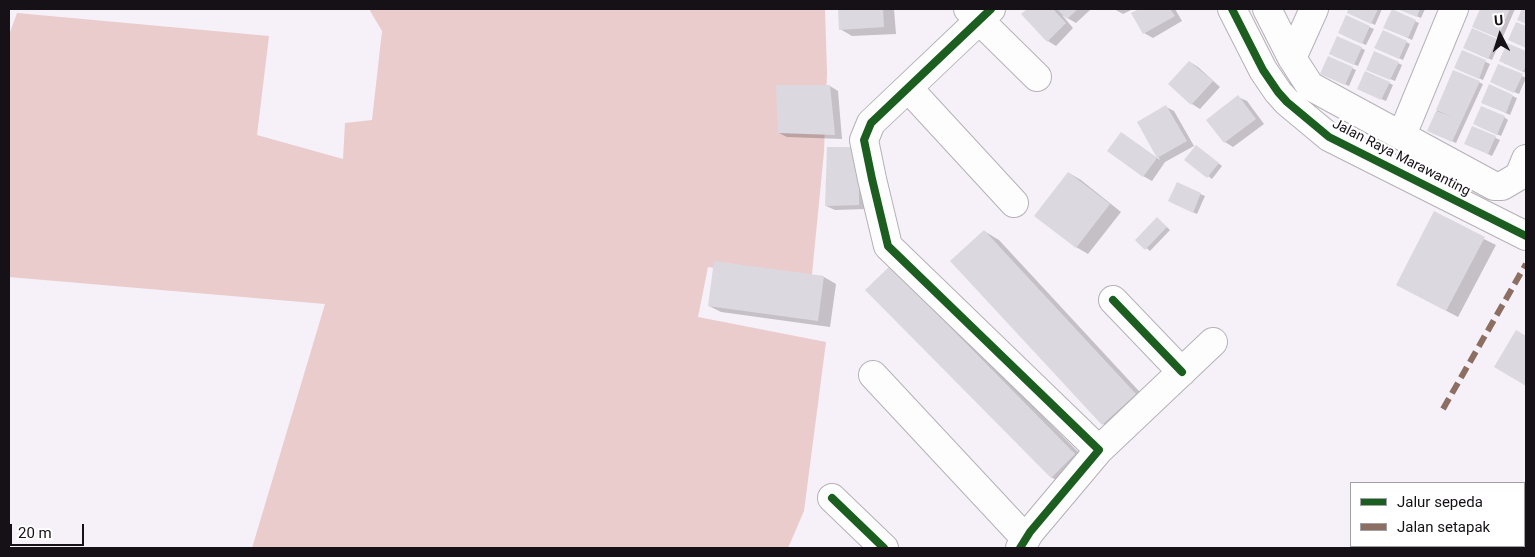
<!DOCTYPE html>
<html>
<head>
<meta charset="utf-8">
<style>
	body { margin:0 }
	#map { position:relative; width:1535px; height:557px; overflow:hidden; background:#f6f0f8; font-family:Roboto,sans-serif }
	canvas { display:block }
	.frame { position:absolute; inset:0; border:10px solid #151116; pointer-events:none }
	.legend { position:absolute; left:1350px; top:482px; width:175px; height:65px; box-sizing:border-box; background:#fff; border:1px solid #a1a0a2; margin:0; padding:6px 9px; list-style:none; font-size:15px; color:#151116 }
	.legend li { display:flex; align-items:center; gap:10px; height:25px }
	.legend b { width:25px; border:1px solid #a1a0a2 }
	.north { position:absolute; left:1475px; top:10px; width:50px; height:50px; -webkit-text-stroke:4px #fff; paint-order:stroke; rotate:355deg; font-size:14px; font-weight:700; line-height:20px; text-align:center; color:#151116 }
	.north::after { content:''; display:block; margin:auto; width:18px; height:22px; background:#151116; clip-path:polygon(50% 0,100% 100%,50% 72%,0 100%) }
	.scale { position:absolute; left:10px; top:524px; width:74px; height:22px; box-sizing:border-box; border:2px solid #151116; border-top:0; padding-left:6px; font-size:15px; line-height:18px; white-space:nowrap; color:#151116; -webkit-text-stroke:4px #fff; paint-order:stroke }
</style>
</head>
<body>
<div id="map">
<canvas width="1535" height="557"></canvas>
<div class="frame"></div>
<ul class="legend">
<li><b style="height:6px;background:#1b5e20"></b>Jalur sepeda</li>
<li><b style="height:6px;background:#8d6e63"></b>Jalan setapak</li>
</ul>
<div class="north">U</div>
<div class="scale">20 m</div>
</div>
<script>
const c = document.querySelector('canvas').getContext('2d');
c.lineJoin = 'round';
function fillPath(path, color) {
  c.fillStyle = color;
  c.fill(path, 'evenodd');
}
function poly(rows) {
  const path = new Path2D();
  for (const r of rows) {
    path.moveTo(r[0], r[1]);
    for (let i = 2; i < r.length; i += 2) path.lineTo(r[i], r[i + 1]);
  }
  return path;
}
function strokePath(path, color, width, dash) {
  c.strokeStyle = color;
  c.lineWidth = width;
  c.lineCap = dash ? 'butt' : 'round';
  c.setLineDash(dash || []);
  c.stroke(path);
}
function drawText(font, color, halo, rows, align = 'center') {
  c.font = font + ' Roboto,sans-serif';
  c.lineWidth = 4.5;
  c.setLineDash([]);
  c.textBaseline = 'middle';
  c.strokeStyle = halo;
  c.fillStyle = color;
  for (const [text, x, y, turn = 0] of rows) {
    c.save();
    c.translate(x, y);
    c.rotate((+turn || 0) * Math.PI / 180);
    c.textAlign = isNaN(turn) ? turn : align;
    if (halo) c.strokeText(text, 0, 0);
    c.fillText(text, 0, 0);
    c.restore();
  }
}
fillPath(poly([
	[369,9,825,9,827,73,824,152,811,284,708,267,698,317,826,342,804,511,788,548,252,548,325,304,9,277,9,35,17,13,269,36,257,135,343,159,345,123,372,120,382,31]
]), '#eacccd');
fillPath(poly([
	[839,9,894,9,896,34,852,36,840,29],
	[1029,9,1089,9,1090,10,1076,23,1062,15,1073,28,1056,46,1048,41,1023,14],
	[1114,9,1133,9,1123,14],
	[1141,9,1175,9,1182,21,1153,38,1144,33,1133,14],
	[1350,9,1382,9,1375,25,1348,12],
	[1399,9,1425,9,1421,18],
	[1481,9,1515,9,1502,39,1474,26],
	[1392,11,1419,23,1412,40,1389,29],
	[1347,17,1374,29,1366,45,1343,35],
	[1496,40,1500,42,1492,60,1468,49],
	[1406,42,1410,44,1403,60,1380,50],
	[1508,45,1526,53,1526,73,1504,63],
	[1361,48,1365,50,1358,66,1334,56],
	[1463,51,1490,64,1483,80,1459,70],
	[1190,62,1198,67,1220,87,1200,109,1192,104,1170,84],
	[1398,63,1402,65,1395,81,1371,71],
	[1352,68,1356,70,1349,86,1326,76],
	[1454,71,1483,84,1456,143,1429,130],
	[1522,76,1526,78,1519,94,1495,84],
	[1389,83,1393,85,1386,101,1362,91],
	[830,86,838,91,842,139,787,137,779,133],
	[1490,86,1517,98,1510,115,1486,104],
	[1238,97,1247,101,1264,124,1233,147,1225,142],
	[1166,107,1174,111,1194,146,1165,162,1152,181,1143,176,1122,133,1160,160,1138,122],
	[1504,117,1508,120,1501,136,1478,126],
	[1473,127,1500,140,1492,156,1469,145],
	[858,149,866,209,835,210,826,206],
	[1200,149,1222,166,1212,179,1186,160],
	[1069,173,1081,180,1121,212,1088,254,1076,247],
	[1177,184,1205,196,1197,214,1173,203],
	[1158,219,1170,230,1150,251,1137,240],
	[984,231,999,240,1150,403,1118,433,1103,424,952,261],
	[1484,239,1496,245,1458,317,1409,291],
	[905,276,1089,463,1066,486,1051,477,867,290],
	[824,277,836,284,830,327,721,312,709,306],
	[1403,546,1413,546,1417,548,1402,548]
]), '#0003');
fillPath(poly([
	[838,9,883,9,884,27,839,30],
	[1027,9,1053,9,1066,23,1047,42,1021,14],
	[1057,9,1078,9,1067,19],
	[1139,9,1170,9,1175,16,1143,34,1131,13],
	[1348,9,1378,9,1371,24,1347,13],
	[1392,9,1416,20,1408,38,1383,28],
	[1397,9,1420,9,1417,17],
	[1480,9,1510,9,1505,20,1492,16,1505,21,1498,38,1472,27],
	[1522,9,1526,9,1526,24,1517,20],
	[1346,15,1370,26,1362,44,1338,33],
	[1516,22,1526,26,1526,48,1508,40],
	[1472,28,1497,39,1488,59,1463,48],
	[1383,30,1407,41,1399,59,1374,48],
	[1337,36,1362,47,1354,65,1329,54],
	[1507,43,1526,51,1526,65,1523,72,1499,61],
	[1462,50,1486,60,1479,79,1454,68],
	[1374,51,1399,62,1390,80,1366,70],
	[1328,56,1353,67,1345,85,1320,74],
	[1189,61,1213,81,1191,105,1168,84],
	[1498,64,1523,74,1514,93,1490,82],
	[1453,70,1480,81,1452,142,1427,131,1436,111,1453,117,1436,110],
	[1365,71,1390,82,1381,100,1357,89],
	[1489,84,1513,95,1506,113,1481,103],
	[776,85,830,85,835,135,778,133],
	[1238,95,1256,119,1224,143,1206,120],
	[1166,105,1187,141,1157,158,1143,177,1107,151,1121,132,1157,158,1137,122],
	[1481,106,1505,116,1497,135,1473,124],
	[1472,126,1496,136,1488,154,1464,144],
	[1196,145,1219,163,1207,178,1184,160],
	[827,147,859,147,859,205,825,206],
	[1068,172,1110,204,1076,248,1034,216],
	[1177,182,1201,193,1193,213,1168,201],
	[1434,211,1485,237,1446,311,1396,285],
	[1157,217,1167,227,1145,250,1135,240],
	[984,230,1136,394,1102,425,950,261],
	[714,261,824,276,818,321,708,306],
	[890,266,1075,454,1051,478,865,290],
	[1516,330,1526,336,1526,386,1494,367]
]), '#dbd9df');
const minor = poly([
	[968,9,1037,77],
	[991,9,871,123,864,140,872,179,888,246,1099,450,1030,532,1020,548],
	[1232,9,1263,70,1278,92,1287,102,1329,137,1526,236],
	[1267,9,1292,58,1310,86,1494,186,1502,186,1519,176,1526,159],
	[1292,58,1314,9],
	[908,88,1014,203],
	[1402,135,1454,9],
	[1113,300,1182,372],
	[873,375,1026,539],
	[1099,450,1213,342],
	[832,498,884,548]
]);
strokePath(minor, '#b5b1b7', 30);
strokePath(minor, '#fefdfe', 28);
strokePath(poly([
	[1443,409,1526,264]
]), '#8d6e63', 6, [12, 6]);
strokePath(poly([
	[991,9,871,123,864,140,872,179,888,246,1099,450,1030,532,1020,548],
	[1232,9,1263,70,1278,92,1287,102,1329,137,1526,236],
	[1113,300,1182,372],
	[832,498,884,548]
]), '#1b5e20', 8);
drawText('14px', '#151116', '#fff', [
	["Jalan Raya Marawanting",1401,158,27]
]);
</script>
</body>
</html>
